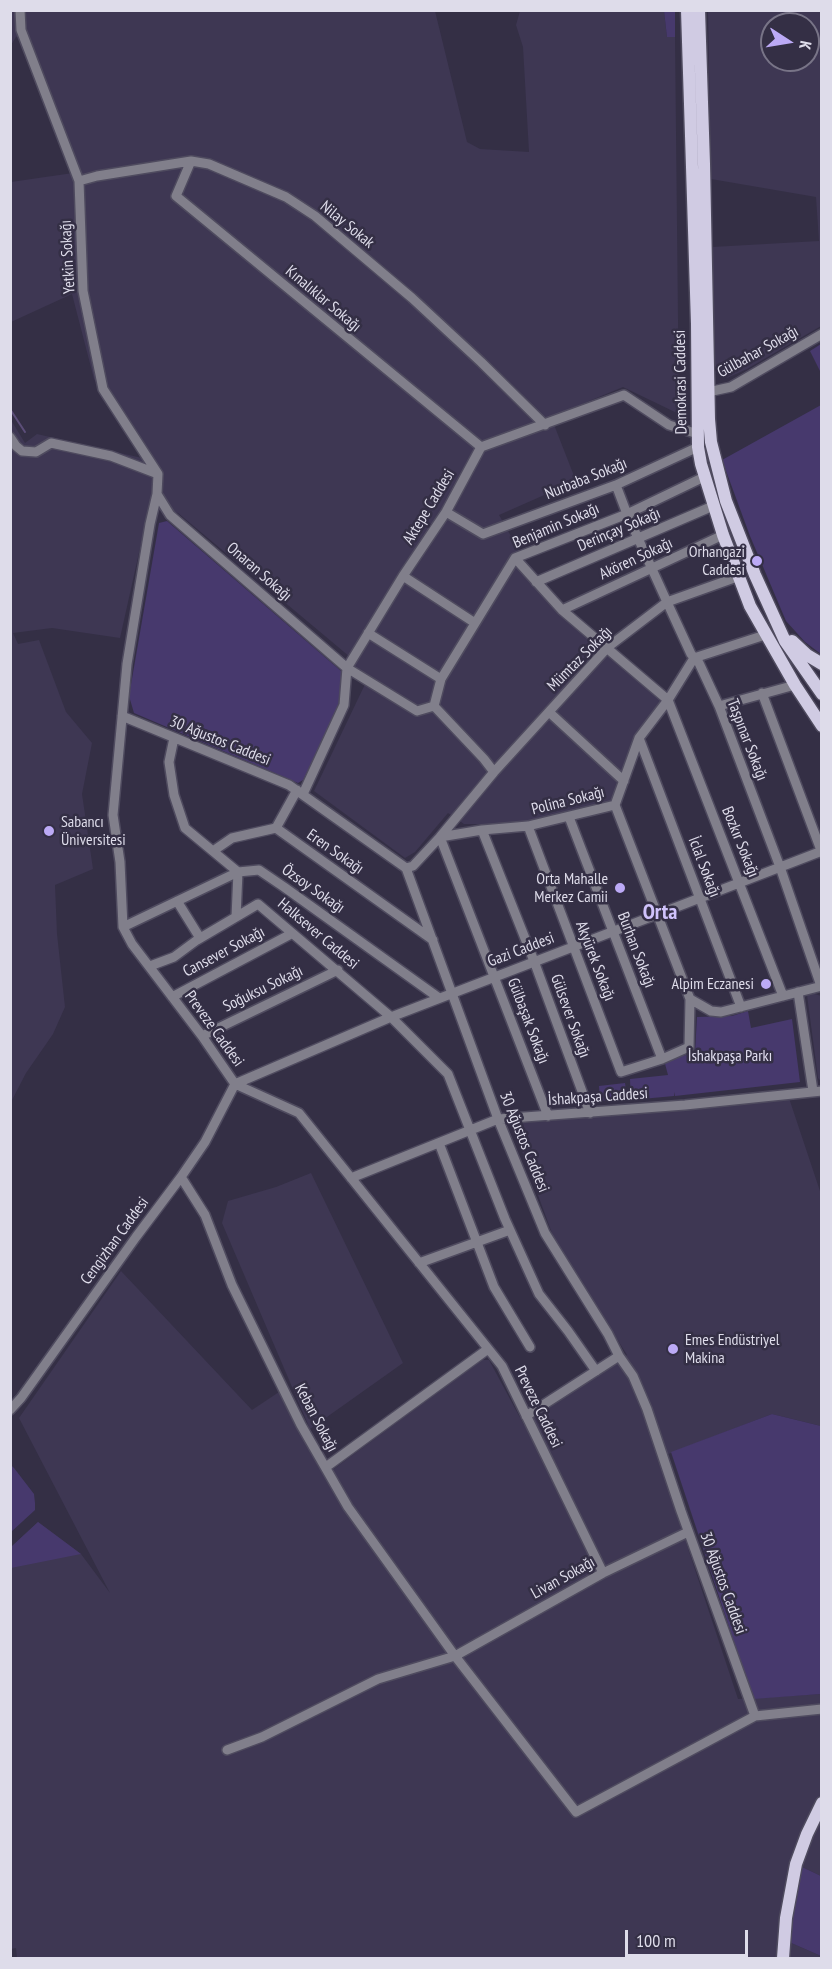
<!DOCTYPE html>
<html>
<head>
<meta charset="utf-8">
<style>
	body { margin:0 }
	#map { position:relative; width:832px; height:1969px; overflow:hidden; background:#342f45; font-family:"PT Sans Narrow",sans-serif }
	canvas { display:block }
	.frame { position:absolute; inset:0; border:12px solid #dedcea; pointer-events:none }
	.north { position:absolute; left:760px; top:12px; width:60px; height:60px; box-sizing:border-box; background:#342f45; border:2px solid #787487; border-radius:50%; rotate:102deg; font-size:16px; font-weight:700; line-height:24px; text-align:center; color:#dedcea }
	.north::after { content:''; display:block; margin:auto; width:21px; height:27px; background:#bcaaf6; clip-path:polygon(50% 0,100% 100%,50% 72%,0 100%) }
	.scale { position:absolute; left:625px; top:1930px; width:123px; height:27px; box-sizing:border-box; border:3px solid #dedcea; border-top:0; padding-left:8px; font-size:18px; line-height:21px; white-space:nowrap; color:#dedcea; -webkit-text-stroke:4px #342f45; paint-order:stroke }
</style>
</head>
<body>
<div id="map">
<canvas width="832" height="1969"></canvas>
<div class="frame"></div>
<div class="north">K</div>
<div class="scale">100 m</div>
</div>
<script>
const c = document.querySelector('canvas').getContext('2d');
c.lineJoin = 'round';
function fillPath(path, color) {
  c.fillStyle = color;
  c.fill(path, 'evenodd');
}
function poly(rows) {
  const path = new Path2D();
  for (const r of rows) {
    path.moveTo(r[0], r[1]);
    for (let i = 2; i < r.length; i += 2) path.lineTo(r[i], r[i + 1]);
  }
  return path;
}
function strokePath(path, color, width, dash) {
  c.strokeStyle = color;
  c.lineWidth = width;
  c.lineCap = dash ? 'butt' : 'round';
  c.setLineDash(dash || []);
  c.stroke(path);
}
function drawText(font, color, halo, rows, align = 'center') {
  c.font = font + ' "PT Sans Narrow",sans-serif';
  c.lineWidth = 5;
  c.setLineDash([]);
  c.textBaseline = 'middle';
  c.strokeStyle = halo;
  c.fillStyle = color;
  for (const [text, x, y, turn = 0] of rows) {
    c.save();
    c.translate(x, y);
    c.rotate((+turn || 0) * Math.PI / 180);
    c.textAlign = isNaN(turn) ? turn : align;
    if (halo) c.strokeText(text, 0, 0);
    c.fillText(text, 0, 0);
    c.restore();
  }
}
fillPath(poly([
	[11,11,435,11,467,142,480,149,529,152,523,47,516,25,520,11,664,11,667,37,675,37,679,414,623,387,551,417,576,481,499,515,524,559,560,601,671,699,641,740,617,805,526,824,464,824,448,813,415,852,405,858,314,791,368,678,353,668,356,662,178,513,149,508,120,638,52,628,13,633,18,644,39,640,66,712,92,743,82,794,93,869,55,885,57,934,65,1007,53,1034,26,1073,11,1102,11,420,25,443,37,434,142,458,94,379,72,294,11,322,11,182,80,172,28,34,16,37,11,45],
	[708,11,821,11,821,326,747,369,727,378,714,372,712,247,819,241,816,197,711,179],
	[772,24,808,24,808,60,772,60],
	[812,993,821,996,821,1081,818,1078,807,995],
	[789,1098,821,1194,821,1426,772,1414,658,1458,738,1699,821,1694,821,1876,800,1866,792,1854,778,1940,777,1958,17,1958,16,1948,11,1949,11,1547,38,1522,81,1554,110,1593,19,1418,121,1271,252,1410,279,1392,331,1471,482,1360,489,1360,524,1425,627,1355,553,1236,512,1124],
	[311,1173,403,1363,310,1429,222,1223,228,1201,276,1187],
	[789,1942,821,1956,821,1958,790,1958]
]), '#3e3753');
fillPath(poly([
	[664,11,675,11,675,37,667,37],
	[821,344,821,373,810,351],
	[821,405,821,654,805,642,786,621,750,536,722,460],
	[167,521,341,671,341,704,303,780,298,783,134,713,129,696,159,523],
	[748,1011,751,1028,792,1019,800,1082,675,1096,674,1092,674,1096,631,1100,630,1079,668,1075,664,1060,695,1053,697,1017,732,1016],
	[625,1083,627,1098,600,1101,599,1086],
	[772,1414,821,1426,821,1694,753,1699,671,1452],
	[11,1465,14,1468,34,1494,35,1503,35,1510,11,1532],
	[38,1522,81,1554,11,1568,11,1547],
	[800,1866,821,1876,821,1956,789,1942]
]), '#47396d');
strokePath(poly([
	[10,409,25,432]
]), '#5c4e79', 2);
const minor = poly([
	[20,10,21,30,79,181,83,291,103,389,158,474,157,494,150,524,127,664,113,815,120,862,123,927,132,944,202,1036,235,1084,299,1113,502,1366,603,1573],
	[191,161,176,196,481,447],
	[79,181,97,176,191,161,209,164,286,197,315,216,412,298,481,362,545,425],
	[708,392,731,387,822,334],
	[10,437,16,446,22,451,36,452,51,443,111,456,158,474],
	[616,485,627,514,667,602,691,654,699,663,719,706,780,867,821,986],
	[157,494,170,515,347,668,417,711,434,706],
	[446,512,483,534,616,485,698,447],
	[515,558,562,610,668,700,783,996],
	[403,576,475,623],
	[536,582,713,506],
	[562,610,723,535],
	[368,633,441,679,434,706,484,759,494,772],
	[441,679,515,558,627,514,704,477],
	[762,693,822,853],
	[719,706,795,685],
	[549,712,624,781],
	[122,716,289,785,406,868,498,1119,545,1233,608,1334,619,1356,633,1376,647,1409,681,1511,755,1716],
	[174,738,169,762,174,795,185,828,238,872,259,870,284,887,439,998],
	[639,738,741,1007],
	[303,794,344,705,347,668,403,576,446,512,481,447,624,395,669,425,698,434],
	[569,817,662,1059],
	[528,826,621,1072,662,1059,689,1047,690,999,615,805],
	[276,828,297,790],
	[482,830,534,961,590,1113],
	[213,851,232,838,276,828,433,940],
	[406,868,413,866,440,837,482,830,528,826,615,805,639,738,668,700,694,658,765,635],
	[177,901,200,938],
	[123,927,238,872,236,917],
	[150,966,174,957,197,940,258,904,391,1017,448,1074,505,1219,539,1294,568,1331,596,1371],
	[798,992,813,1091],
	[172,997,291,934],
	[690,999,711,1011,721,1012,822,986],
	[202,1036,338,970],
	[548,1116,440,837,494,772,608,647,667,602,737,577],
	[439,1143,494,1287,530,1347],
	[181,1177,205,1215,232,1285,301,1425,348,1507,455,1656,603,1573,688,1532],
	[351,1178,498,1119,685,1105,822,1091],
	[419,1263,510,1230],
	[10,1410,21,1398,136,1237,181,1177,205,1142,235,1084,391,1017,822,851],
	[526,1416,619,1356],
	[326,1467,488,1349],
	[227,1750,262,1737,378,1679,455,1656,576,1812,755,1716,822,1709]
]);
const major = poly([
	[687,10,697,324,698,447,701,464,723,535,750,606,795,685,822,726],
	[699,10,704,164,709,419,711,442,726,501,755,575,785,641,822,694],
	[792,641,807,655,822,664],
	[783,1958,786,1918,796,1864,807,1834,822,1803]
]);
strokePath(minor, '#4f4b5f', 12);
strokePath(major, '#4f4b5f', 15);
strokePath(minor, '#817f8b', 9);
strokePath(major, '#d0cbe3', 12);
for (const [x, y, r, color] of [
	[757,561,6,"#bcaaf6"],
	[49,831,6,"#bcaaf6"],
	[620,888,6,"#bcaaf6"],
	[766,984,6,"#bcaaf6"],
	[673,1349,6,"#bcaaf6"]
]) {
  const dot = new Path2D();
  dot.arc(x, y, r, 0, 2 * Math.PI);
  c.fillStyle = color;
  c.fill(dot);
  strokePath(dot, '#342f45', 2);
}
drawText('16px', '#dedcea', '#342f45', [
	["Nilay Sokak",347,225,39],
	["Yetkin Sokağı",68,257,-93],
	["Kınalıklar Sokağı",323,299,40],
	["Gülbahar Sokağı",758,352,-29],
	["Demokrasi Caddesi",681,382,-91],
	["Nurbaba Sokağı",586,479,-22],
	["Aktepe Caddesi",429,507,-59],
	["Benjamin Sokağı",556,526,-23],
	["Derinçay Sokağı",619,530,-23],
	["Akören Sokağı",636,559,-25],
	["Onaran Sokağı",259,572,41],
	["Mümtaz Sokağı",580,659,-45],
	["Taşpınar Sokağı",747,740,69],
	["30 Ağustos Caddesi",220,741,22],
	["Polina Sokağı",568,801,-14],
	["Bozkır Sokağı",740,842,68],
	["Eren Sokağı",335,852,35],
	["İclal Sokağı",704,867,69],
	["Özsoy Sokağı",313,889,35],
	["Halksever Caddesi",318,934,40],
	["Gazi Caddesi",521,950,-21],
	["Burhan Sokağı",636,950,69],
	["Cansever Sokağı",224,952,-28],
	["Akyürek Sokağı",595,961,69],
	["Soğuksu Sokağı",263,989,-26],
	["Gülsever Sokağı",570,1016,70],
	["Gülbaşak Sokağı",528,1021,69],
	["Preveze Caddesi",214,1029,54],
	["İshakpaşa Caddesi",598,1097,-4],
	["30 Ağustos Caddesi",524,1142,68],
	["Cengizhan Caddesi",115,1241,-54],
	["Preveze Caddesi",538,1407,64],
	["Keban Sokağı",316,1418,62],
	["Livan Sokağı",563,1578,-29],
	["30 Ağustos Caddesi",723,1583,70]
]);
drawText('16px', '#dedcea', '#342f45', [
	["Orhangazi",745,552],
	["Caddesi",745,570],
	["Sabancı",61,822,"left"],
	["Üniversitesi",61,840,"left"],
	["Orta Mahalle",608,879],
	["Merkez Camii",608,897],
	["Alpim Eczanesi",754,984],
	["Emes Endüstriyel",685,1340,"left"],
	["Makina",685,1358,"left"]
], 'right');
drawText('16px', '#e1def0', '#342f45', [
	["İshakpaşa Parkı",730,1056]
]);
drawText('bold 22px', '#d0c3fc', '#342f45', [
	["Orta",660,913]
]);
</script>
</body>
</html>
